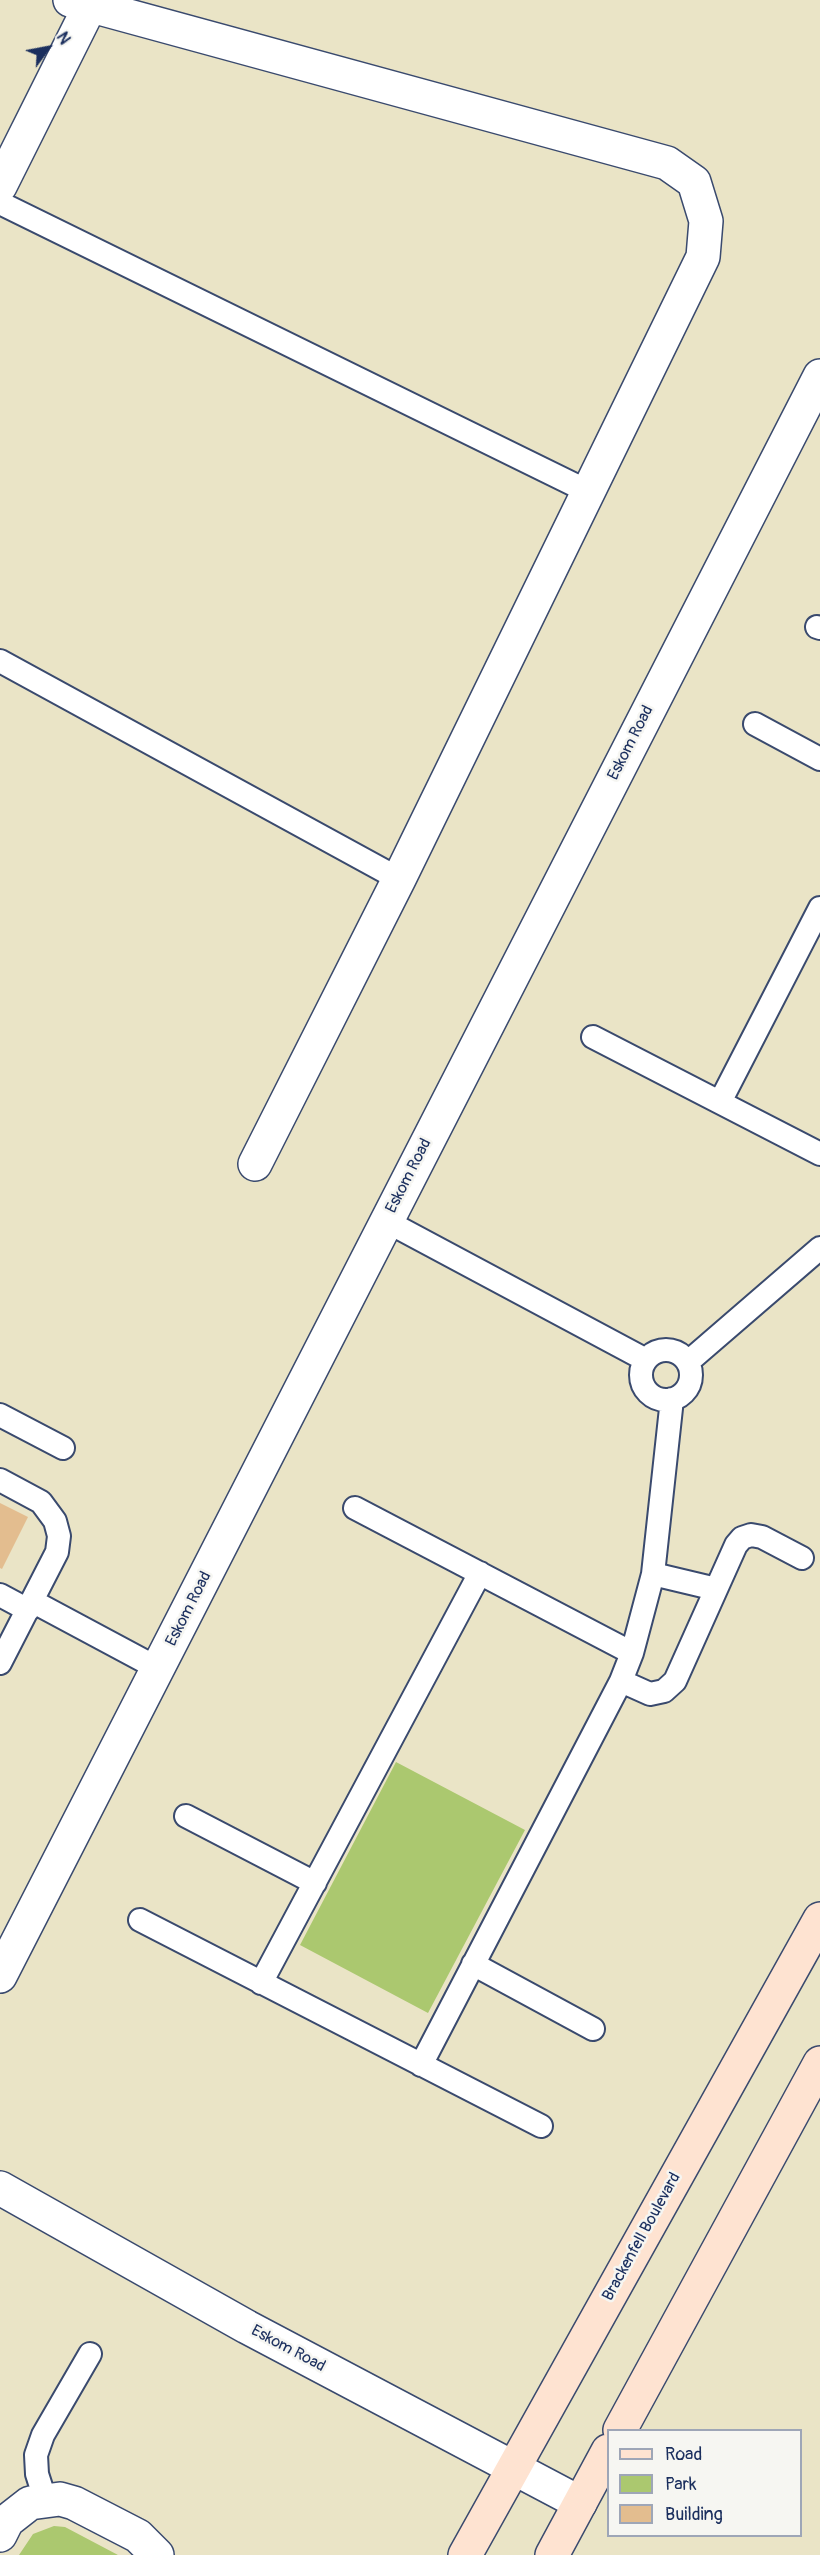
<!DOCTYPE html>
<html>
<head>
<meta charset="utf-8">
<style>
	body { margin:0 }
	#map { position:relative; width:820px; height:2555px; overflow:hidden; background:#eae4c6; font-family:Pangolin,sans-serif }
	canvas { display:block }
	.legend { position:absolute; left:607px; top:2429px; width:195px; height:108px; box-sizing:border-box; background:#f6f6f2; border:2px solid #9ea6b7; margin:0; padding:8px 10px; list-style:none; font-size:18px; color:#1b2f5e }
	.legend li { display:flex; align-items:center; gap:12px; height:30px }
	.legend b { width:30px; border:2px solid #9ea6b7 }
	.north { position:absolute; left:18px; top:18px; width:60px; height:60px; -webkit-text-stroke:4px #f6f6f2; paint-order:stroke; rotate:58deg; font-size:16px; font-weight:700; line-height:24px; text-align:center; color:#1b2f5e }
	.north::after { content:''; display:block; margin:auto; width:21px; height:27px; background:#1b2f5e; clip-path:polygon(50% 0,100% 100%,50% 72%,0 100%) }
</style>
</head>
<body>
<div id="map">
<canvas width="820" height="2555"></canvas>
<ul class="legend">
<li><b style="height:8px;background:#fee3d1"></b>Road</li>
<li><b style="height:16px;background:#abc86f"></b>Park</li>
<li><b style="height:16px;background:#e3bd8f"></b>Building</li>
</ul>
<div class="north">N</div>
</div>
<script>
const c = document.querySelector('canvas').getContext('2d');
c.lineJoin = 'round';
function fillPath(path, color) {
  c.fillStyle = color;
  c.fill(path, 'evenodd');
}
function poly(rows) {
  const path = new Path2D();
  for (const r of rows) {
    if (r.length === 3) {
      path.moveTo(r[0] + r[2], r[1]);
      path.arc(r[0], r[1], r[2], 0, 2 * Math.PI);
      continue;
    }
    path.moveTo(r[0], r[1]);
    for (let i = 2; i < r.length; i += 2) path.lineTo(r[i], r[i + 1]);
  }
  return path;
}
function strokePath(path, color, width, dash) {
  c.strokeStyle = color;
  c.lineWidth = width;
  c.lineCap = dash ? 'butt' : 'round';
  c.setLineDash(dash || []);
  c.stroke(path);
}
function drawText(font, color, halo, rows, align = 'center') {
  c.font = font + ' Pangolin,sans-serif';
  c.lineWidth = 5;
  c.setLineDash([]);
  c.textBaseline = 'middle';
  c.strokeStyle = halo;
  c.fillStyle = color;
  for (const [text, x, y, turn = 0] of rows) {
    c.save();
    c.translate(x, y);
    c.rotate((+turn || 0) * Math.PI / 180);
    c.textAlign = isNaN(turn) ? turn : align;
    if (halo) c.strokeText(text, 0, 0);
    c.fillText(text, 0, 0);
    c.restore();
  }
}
fillPath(poly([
	[396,1762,525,1830,428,2013,300,1945],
	[54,2526,65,2527,118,2555,19,2555,33,2534]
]), '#abc86f');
fillPath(poly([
	[0,1503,28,1517,2,1569,0,1568]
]), '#e3bd8f');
const lane = poly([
	[0,203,589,492],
	[817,627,820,628],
	[0,661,399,879],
	[755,724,820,759],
	[593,1037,820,1154],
	[720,1102,820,908],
	[386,1221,646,1360],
	[666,1375,25],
	[688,1362,820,1248],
	[0,1415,63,1448],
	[0,1480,41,1502,55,1521,59,1536,57,1552,0,1663],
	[355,1508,632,1653],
	[653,1574,716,1589],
	[0,1595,28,1610],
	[32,1601,159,1669],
	[621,1681,650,1694,664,1691,675,1681,736,1545,742,1538,751,1535,762,1537,802,1558],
	[186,1816,315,1883],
	[140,1920,541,2126],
	[473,1964,593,2029],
	[261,1983,480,1573],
	[421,2065,621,1681,632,1653,653,1574,672,1399],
	[45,2499,37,2474,36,2455,43,2435,90,2354]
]);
const street = poly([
	[70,0,667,163,694,182,706,221,703,257,399,879,255,1164],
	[0,186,90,6],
	[0,1976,820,376],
	[0,2188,247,2327,580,2503],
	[0,2535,7,2521,30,2503,60,2499,74,2503,138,2536,157,2555]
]);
const secondary = poly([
	[620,2430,820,2063],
	[465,2555,820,1919],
	[552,2555,608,2451]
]);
strokePath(lane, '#3a4a6e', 26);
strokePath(street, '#3a4a6e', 36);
strokePath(secondary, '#3a4a6e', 36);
strokePath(lane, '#fff', 22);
strokePath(street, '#fff', 33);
strokePath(secondary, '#fee3d1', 33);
drawText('16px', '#1b2f5e', '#f6f6f2', [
	["Eskom Road",631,743,-63],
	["Eskom Road",409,1176,-63],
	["Eskom Road",189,1609,-63],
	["Brackenfell Boulevard",642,2237,-61],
	["Eskom Road",288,2349,28]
]);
</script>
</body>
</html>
